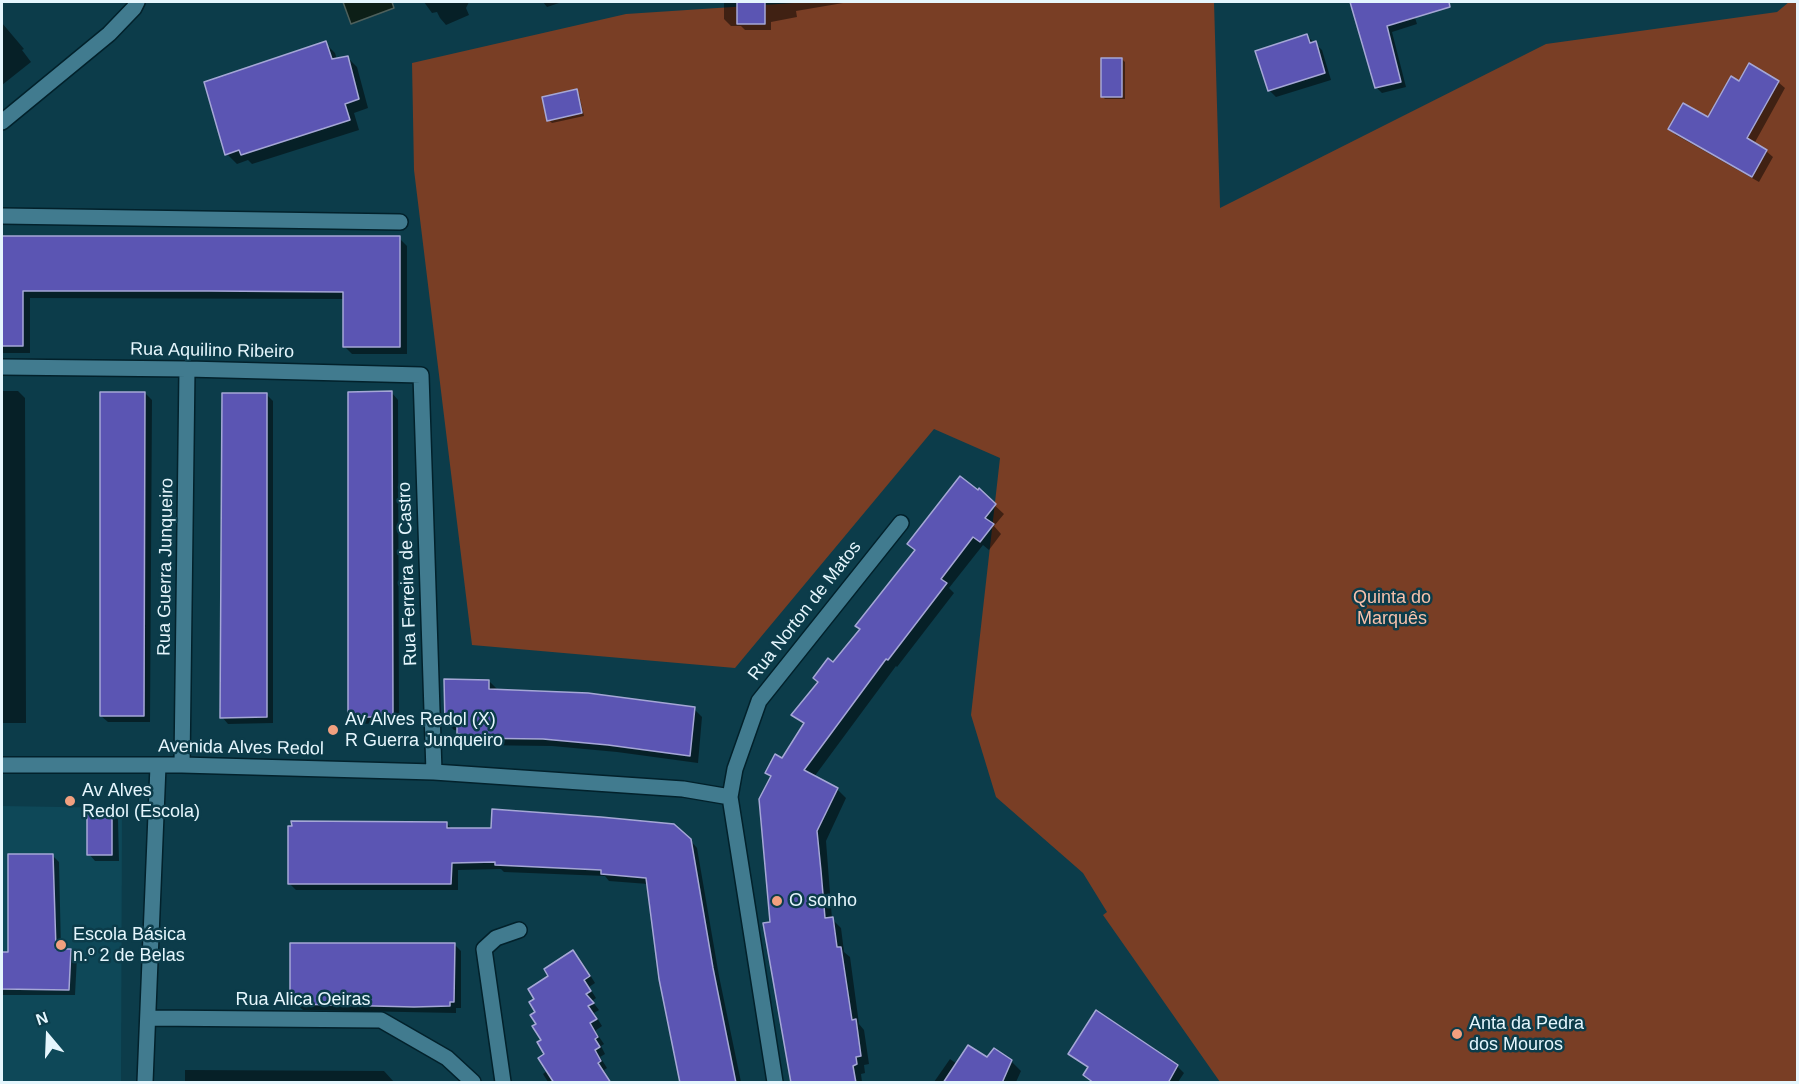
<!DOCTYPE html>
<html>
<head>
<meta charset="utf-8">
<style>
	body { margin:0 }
	#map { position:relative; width:1799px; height:1084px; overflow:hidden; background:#0c3c4a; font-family:Helvetica,sans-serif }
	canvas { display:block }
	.frame { position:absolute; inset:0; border:3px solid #e5f6fd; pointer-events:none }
	.north { position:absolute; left:18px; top:1006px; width:60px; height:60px; -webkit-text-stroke:4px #0c3c4a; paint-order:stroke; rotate:341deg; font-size:16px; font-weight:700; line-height:24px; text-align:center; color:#e5f6fd }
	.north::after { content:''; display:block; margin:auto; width:21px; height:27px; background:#e5f6fd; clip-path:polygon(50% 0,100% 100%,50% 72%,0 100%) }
</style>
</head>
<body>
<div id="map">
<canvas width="1799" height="1084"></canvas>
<div class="frame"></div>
<div class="north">N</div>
</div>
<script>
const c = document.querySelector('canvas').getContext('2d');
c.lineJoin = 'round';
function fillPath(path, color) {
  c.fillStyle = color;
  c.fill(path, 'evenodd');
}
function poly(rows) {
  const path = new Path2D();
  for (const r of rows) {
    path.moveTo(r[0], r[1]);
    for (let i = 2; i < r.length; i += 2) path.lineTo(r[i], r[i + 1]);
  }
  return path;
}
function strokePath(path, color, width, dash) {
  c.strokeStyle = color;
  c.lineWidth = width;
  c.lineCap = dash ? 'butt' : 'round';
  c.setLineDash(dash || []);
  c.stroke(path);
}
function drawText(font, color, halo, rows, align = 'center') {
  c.font = font + ' Helvetica,sans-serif';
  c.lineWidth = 5;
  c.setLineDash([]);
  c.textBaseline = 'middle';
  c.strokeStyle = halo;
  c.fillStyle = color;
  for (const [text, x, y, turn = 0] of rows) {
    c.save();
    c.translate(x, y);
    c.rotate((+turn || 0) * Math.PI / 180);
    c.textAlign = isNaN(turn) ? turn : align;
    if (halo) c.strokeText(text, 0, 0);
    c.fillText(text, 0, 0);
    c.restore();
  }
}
fillPath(poly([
	[2,806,122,808,121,1082,2,1082]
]), '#0e4858');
fillPath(poly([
	[809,2,1214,2,1220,208,1546,44,1777,12,1789,2,1797,2,1797,1082,1220,1082,1103,915,1107,912,1083,873,996,797,971,715,1000,458,934,429,735,668,472,645,414,170,412,63,626,14]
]), '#793e25');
const water = poly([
	[343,2,392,2,394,8,351,24,343,2]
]);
fillPath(water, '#0d1f17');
strokePath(water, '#4e605c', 1.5);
fillPath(poly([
	[424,2,469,2,466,8,469,15,446,25,440,18,437,12,432,13],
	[543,2,562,2,547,7],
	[724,2,849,2,796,11,797,17,771,22,771,30,745,30,741,26,731,26,724,19],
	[1352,2,1410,2,1417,24,1392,32,1406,87,1382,93,1376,87],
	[2,23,24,49,22,50,31,62,2,85],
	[1307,36,1322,50,1331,80,1276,97,1269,90],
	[325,43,335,53,337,60,347,57,357,67,368,108,354,113,359,130,252,164,248,160,237,164,227,154],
	[1122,59,1125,62,1125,99,1105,99,1102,96],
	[1778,82,1785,88,1754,144,1766,151,1773,157,1759,182,1676,135,1669,129,1708,119,1740,83],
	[576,91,579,94,584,116,552,123,549,120],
	[2,237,399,238,407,246,407,354,352,354,344,346,345,299,30,298,30,353,2,353],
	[2,391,18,391,25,398,26,723,2,723],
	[145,393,152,400,150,722,108,722,101,716],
	[392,393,398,400,399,723,356,724,349,717],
	[266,394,273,401,273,723,228,724,222,717],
	[979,491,1004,514,994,526,1001,534,989,550,983,545,949,588,954,593,897,667,896,666,814,777,837,789,846,798,826,841,832,919,841,928,844,952,850,957,859,1024,864,1030,869,1064,864,1065,865,1073,861,1074,862,1082,793,1082,772,924,772,778,767,773,782,760,804,725,793,715],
	[489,681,497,689,694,709,702,717,698,763,617,752,552,746,471,745,459,731,454,730,446,722],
	[112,813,118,819,119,861,95,861,89,854],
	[447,824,452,829,690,840,697,848,719,976,741,1082,681,1082,648,884,609,881,605,876,504,872,501,869,458,870,458,890,296,890,289,883],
	[52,855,59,862,61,950,70,950,77,957,75,995,2,995,2,953,10,953],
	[454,944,461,951,461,1008,456,1008,456,1013,303,1010,292,1000],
	[573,952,580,959,595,983,589,987,596,998,592,1001,599,1010,594,1013,602,1026,595,1031,604,1044,601,1046,605,1054,600,1057,607,1068,604,1070,609,1079,604,1082,546,1082,548,1082,543,1074,548,1070,537,1012,550,976],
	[1097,1012,1177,1066,1184,1073,1178,1082,1092,1081,1085,1075,1089,1068,1070,1054],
	[950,1059,957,1064,988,1060,1011,1061,1021,1071,1016,1082,934,1082],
	[185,1070,384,1071,394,1082,185,1082]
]), '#0007');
const building = poly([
	[737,2,765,2,765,24,737,24,737,2],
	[1350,2,1449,2,1450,7,1387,26,1401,82,1375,88,1350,2],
	[1307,34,1310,43,1316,41,1325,73,1268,91,1255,51,1307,34],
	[326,41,332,59,348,56,359,99,345,104,350,120,241,155,239,150,225,155,204,82,326,41],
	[1101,58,1122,58,1122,97,1101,97,1101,58],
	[1749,63,1779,81,1747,138,1767,150,1752,177,1668,129,1683,103,1708,117,1731,76,1739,81,1749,63],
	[577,89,582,113,547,121,542,97,577,89],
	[2,236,400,236,400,347,343,347,343,292,210,291,23,291,23,346,2,346,2,236],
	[392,391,393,716,348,718,348,392,392,391],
	[100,392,145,392,144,716,100,716,100,392],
	[222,393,267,393,267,717,220,718,222,393],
	[960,476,978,490,979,488,996,504,985,518,994,524,980,542,973,537,941,579,947,583,888,660,886,659,804,770,838,788,817,831,821,871,825,918,833,917,837,947,841,947,852,1020,856,1019,861,1056,856,1057,857,1064,853,1066,856,1083,791,1083,763,923,770,922,759,799,771,776,765,773,775,754,782,758,804,723,791,715,818,682,813,678,828,658,833,662,860,629,855,626,915,550,907,544,960,476],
	[444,679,489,680,489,689,588,693,695,707,690,756,608,745,543,739,461,738,461,734,457,734,457,725,445,723,444,679],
	[492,809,601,817,674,824,691,839,713,968,736,1083,680,1083,659,979,646,878,601,874,601,870,495,865,495,862,452,863,451,884,288,884,288,826,292,826,291,821,447,822,447,828,491,828,492,809],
	[112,811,112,855,87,855,87,812,112,811],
	[8,854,53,854,56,949,71,949,69,990,2,989,2,952,8,952,8,854],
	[290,943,455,943,454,1002,450,1002,450,1006,414,1007,295,1004,294,1000,290,1001,290,943],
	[573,950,590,976,584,980,591,991,586,994,594,1003,588,1006,597,1019,590,1023,598,1037,595,1039,600,1047,595,1050,601,1061,598,1063,611,1083,554,1083,538,1058,544,1054,537,1042,541,1040,532,1026,536,1024,530,1015,535,1012,529,1002,534,999,528,989,548,976,544,969,573,950],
	[1096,1010,1178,1065,1168,1083,1094,1083,1083,1075,1088,1067,1068,1054,1096,1010],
	[968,1045,987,1057,994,1048,1012,1060,1002,1083,943,1083,968,1045]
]);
fillPath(building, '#5b55b3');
strokePath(building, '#a5a7d6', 1.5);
const service = poly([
	[2,216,400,222]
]);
const minor = poly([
	[2,122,109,34,134,8,137,2],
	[2,367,187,369,421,375,434,772],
	[2,765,182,765,434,772,683,789,730,797],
	[182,765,187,369],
	[149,1018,381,1020,447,1058,473,1082],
	[145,1082,158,766],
	[503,1082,484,949,496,938,519,930],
	[775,1082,730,797,735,769,759,701,901,523]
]);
strokePath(service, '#02212b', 18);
strokePath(minor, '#02212b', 18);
strokePath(service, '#417b8f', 15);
strokePath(minor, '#417b8f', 15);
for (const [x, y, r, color] of [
	[333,730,6,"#f2a07f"],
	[70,801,6,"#f2a07f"],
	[777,901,6,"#f2a07f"],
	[61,945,6,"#f2a07f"],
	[1457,1034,6,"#f2a07f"]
]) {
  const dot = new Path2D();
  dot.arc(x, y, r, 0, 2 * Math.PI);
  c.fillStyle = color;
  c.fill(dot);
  strokePath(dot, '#0c3c4a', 2);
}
drawText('18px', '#e5f6fd', '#0c3c4a', [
	["Rua Aquilino Ribeiro",212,351,1],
	["Rua Guerra Junqueiro",166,567,-89],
	["Rua Ferreira de Castro",408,574,-92],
	["Rua Norton de Matos",805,611,-52],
	["Avenida Alves Redol",241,748,1],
	["Rua Alica Oeiras",303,1000]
]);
drawText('18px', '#f7c1ab', '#0c3c4a', [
	["Quinta do",1392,598],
	["Marquês",1392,619]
]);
drawText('18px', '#e5f6fd', '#0c3c4a', [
	["Av Alves Redol (X)",345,720],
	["R Guerra Junqueiro",345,741],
	["Av Alves",82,791],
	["Redol (Escola)",82,812],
	["O sonho",789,901],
	["Escola Básica",73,935],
	["n.º 2 de Belas",73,956],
	["Anta da Pedra",1469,1024],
	["dos Mouros",1469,1045]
], 'left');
</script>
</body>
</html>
